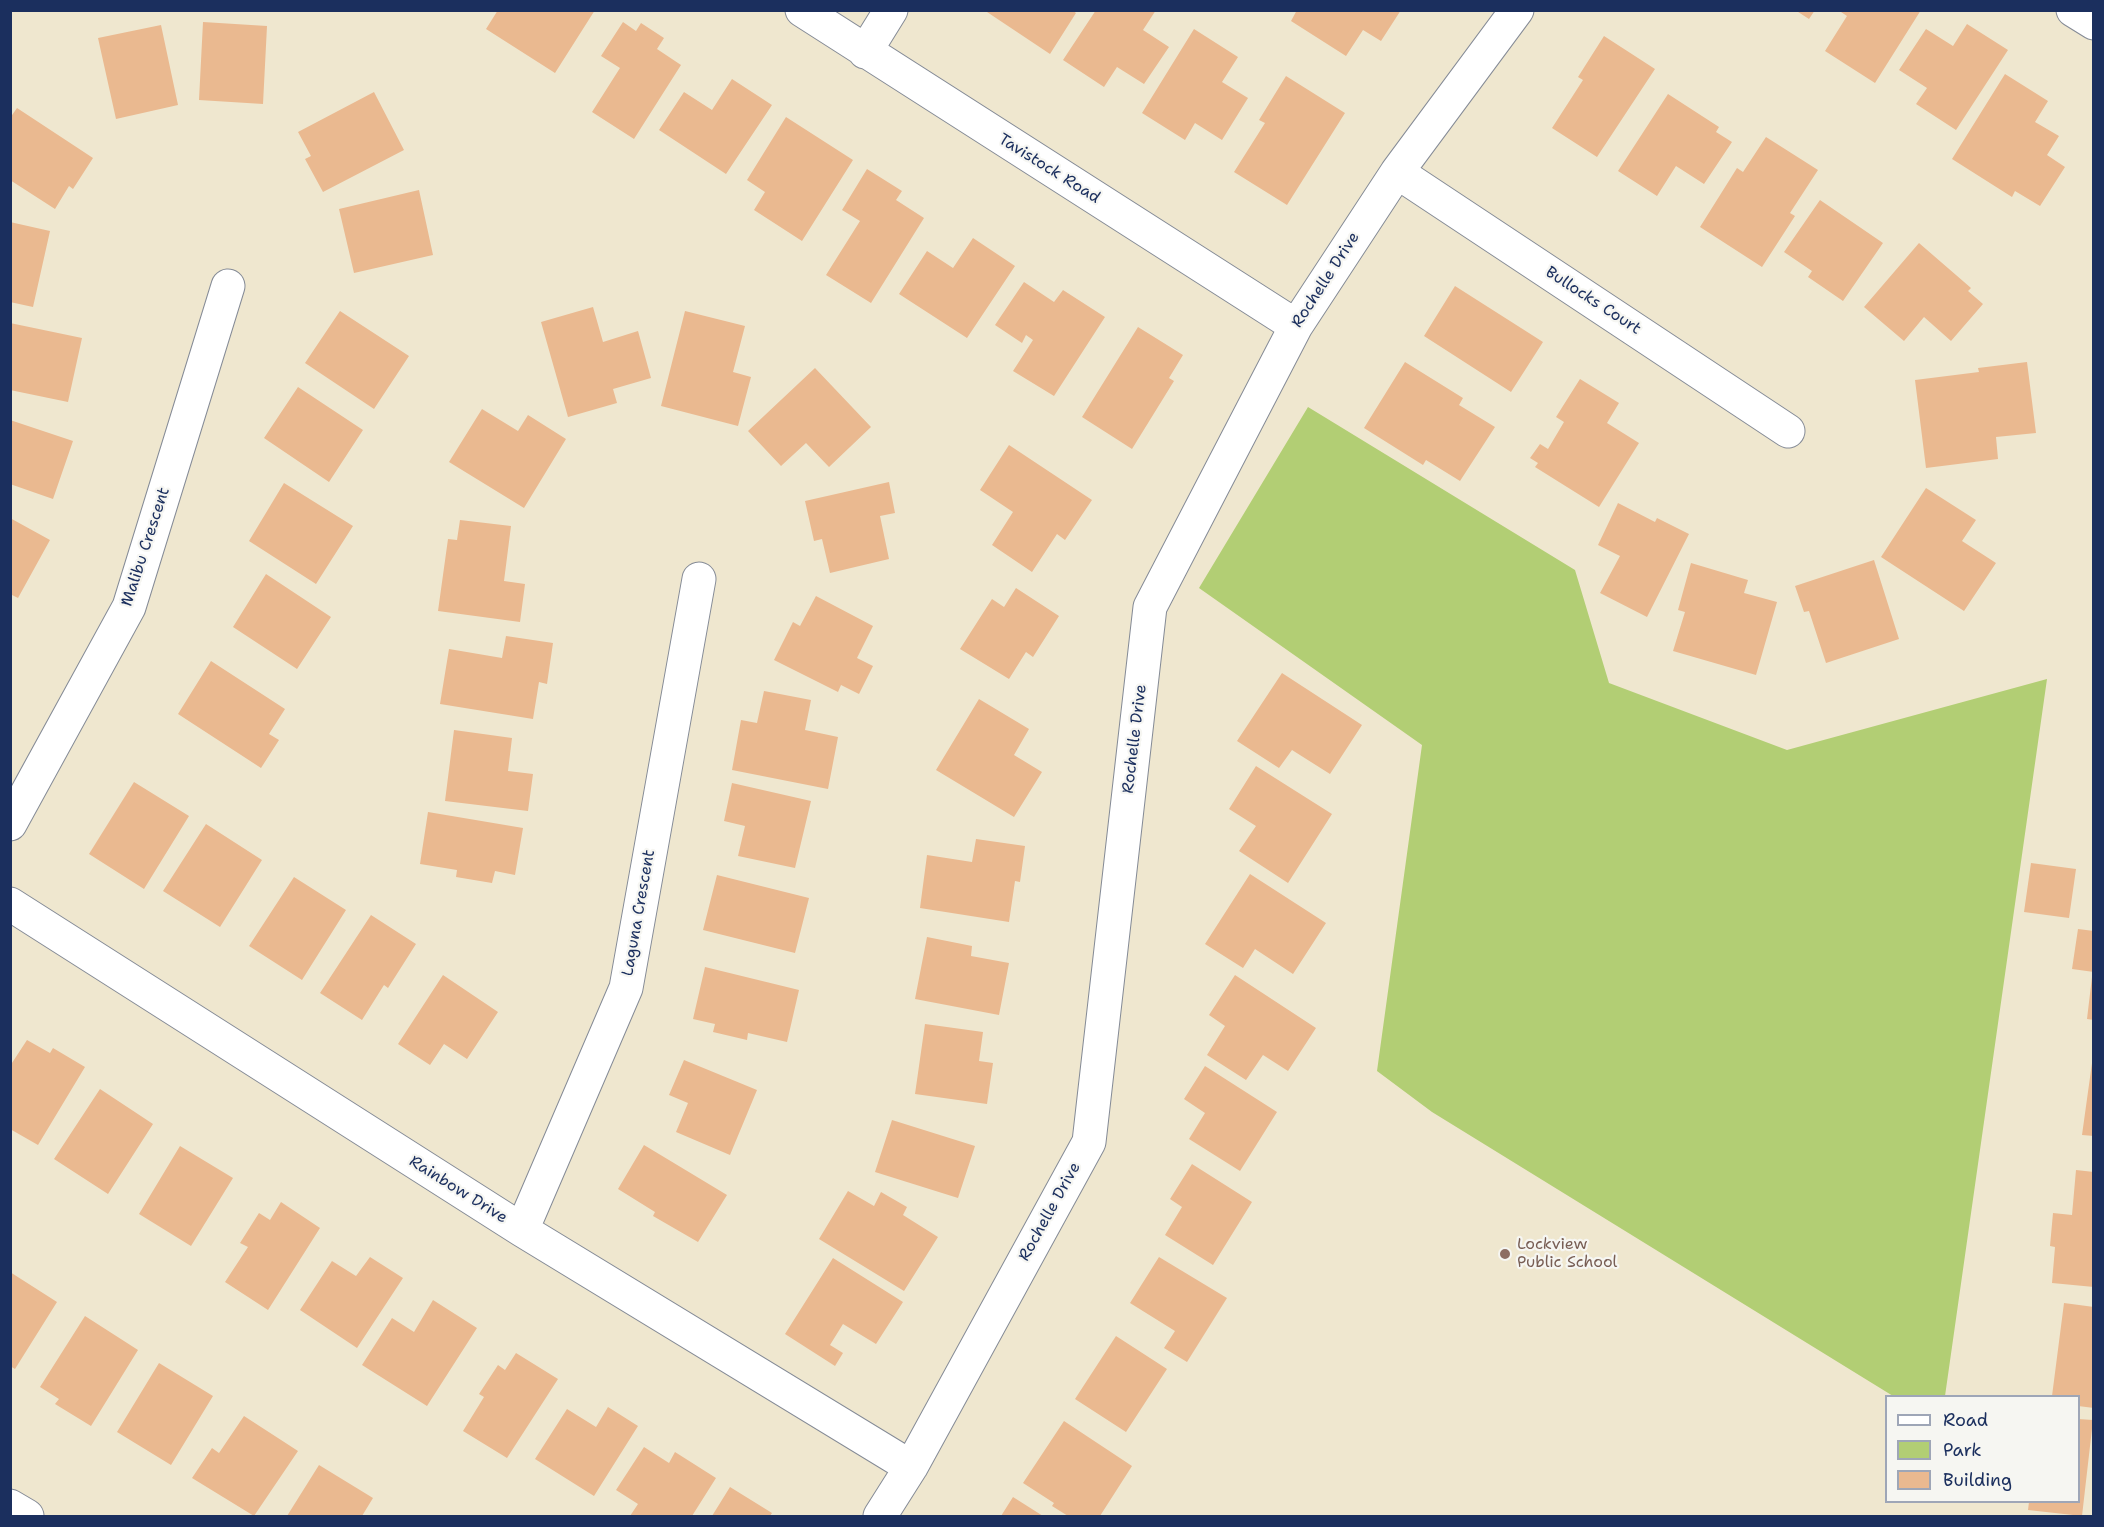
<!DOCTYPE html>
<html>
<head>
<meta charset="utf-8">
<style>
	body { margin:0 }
	#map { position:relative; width:2104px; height:1527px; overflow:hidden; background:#efe7cf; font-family:"Shantell Sans",sans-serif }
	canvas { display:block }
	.frame { position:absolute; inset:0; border:12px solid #1b2f5e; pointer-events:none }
	.legend { position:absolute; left:1885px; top:1395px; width:195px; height:108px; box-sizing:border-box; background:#f6f6f2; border:2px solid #9ea6b7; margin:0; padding:8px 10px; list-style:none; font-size:18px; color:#1b2f5e }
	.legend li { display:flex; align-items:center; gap:12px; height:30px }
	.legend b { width:30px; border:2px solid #9ea6b7 }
</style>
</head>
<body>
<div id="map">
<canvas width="2104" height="1527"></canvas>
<div class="frame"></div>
<ul class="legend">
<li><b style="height:8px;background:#fff"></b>Road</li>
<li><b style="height:16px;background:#b2ce74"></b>Park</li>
<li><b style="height:16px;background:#eab990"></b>Building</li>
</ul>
</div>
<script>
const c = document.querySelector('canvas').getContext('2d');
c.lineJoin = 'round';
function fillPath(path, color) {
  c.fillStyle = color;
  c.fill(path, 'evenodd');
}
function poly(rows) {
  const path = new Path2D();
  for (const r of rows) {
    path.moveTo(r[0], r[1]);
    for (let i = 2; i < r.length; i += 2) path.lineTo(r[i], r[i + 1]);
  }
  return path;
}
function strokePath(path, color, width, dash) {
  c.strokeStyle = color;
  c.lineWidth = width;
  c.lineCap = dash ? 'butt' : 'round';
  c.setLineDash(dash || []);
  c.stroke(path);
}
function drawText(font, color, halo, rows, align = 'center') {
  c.font = font + ' "Shantell Sans",sans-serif';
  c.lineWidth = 4.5;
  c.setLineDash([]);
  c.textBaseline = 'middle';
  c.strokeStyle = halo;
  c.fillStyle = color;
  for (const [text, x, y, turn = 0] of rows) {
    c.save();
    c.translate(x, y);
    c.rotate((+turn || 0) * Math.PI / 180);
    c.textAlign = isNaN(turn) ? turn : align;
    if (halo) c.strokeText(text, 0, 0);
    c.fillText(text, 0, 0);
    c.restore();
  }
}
fillPath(poly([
	[1308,407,1575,570,1609,683,1787,750,2047,679,1945,1396,1893,1396,1432,1112,1377,1071,1422,745,1199,588]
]), '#b2ce74');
fillPath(poly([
	[498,10,595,10,555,73,486,29],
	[984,10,1072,10,1076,13,1050,54],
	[1096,10,1156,10,1143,30,1169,47,1144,84,1117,67,1104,87,1063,60],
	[1297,10,1401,10,1381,41,1363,30,1346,56,1291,21],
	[1795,10,1815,10,1809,19],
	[1838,10,1921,10,1875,83,1825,51,1847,16],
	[203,22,267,26,263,104,199,100],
	[623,22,636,31,641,23,664,38,657,49,681,65,634,139,592,112,620,68,601,56],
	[1967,24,2008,50,1956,130,1916,104,1927,88,1899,70,1926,29,1953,46],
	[161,25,178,105,116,119,98,38],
	[1194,29,1238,57,1222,82,1248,98,1222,140,1195,123,1185,140,1142,113],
	[1604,36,1655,69,1597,157,1552,128,1583,80,1578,77],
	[2005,74,2048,101,2035,122,2059,136,2047,155,2065,167,2040,206,2015,191,2012,197,1952,159],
	[1286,76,1345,113,1287,205,1234,172,1265,123,1259,120],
	[732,79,772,105,726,174,659,130,684,92,712,110],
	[374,92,404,150,323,192,305,159,311,156,298,132],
	[1668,94,1719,127,1716,132,1732,142,1704,184,1676,166,1657,196,1618,171],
	[17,108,93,158,73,189,69,186,55,209,10,180,10,118],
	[786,117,853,160,802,241,754,210,765,192,747,180],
	[1766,137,1818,170,1790,213,1795,216,1762,267,1700,227,1737,168,1743,172],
	[867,169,902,191,896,200,924,218,871,303,826,275,860,221,842,210],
	[419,190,433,255,354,273,339,209],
	[1820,200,1883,243,1843,301,1808,277,1812,271,1784,252],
	[10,222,50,231,33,307,10,302],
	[973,238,1015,266,967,338,899,294,927,251,953,268],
	[1919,243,1971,288,1968,291,1983,304,1951,341,1924,317,1904,341,1864,307],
	[1024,282,1054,302,1063,290,1105,317,1054,396,1013,371,1033,340,1026,335,1022,343,995,325],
	[1455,286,1543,342,1511,392,1424,336],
	[593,307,603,342,638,331,651,378,613,389,617,403,568,417,541,322],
	[340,311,409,356,374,409,305,363],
	[685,311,745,326,733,372,751,377,738,426,661,406],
	[10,323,82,338,68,402,10,390],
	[1138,327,1183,355,1169,378,1174,381,1132,449,1082,417],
	[1405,362,1463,398,1459,405,1495,427,1460,481,1426,460,1423,465,1364,428],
	[2027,362,2036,433,1996,437,1998,459,1926,468,1915,380,1979,372,1978,368],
	[815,368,871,427,829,467,806,443,781,466,748,431],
	[1580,379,1619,403,1607,423,1639,443,1599,507,1535,467,1538,463,1530,458,1540,444,1548,449,1564,422,1556,417],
	[298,387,363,430,329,482,264,438],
	[482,409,518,431,528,415,566,439,524,508,449,462],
	[10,420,73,441,53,499,10,484],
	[1009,445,1092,500,1065,540,1057,534,1032,572,992,545,1013,512,980,490],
	[889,482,895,513,880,516,889,559,830,573,822,539,814,541,805,501],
	[284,483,353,526,316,584,249,541],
	[1926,488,1976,520,1962,541,1996,563,1964,611,1881,557],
	[1618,503,1655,522,1657,518,1689,534,1647,617,1600,593,1620,556,1598,545],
	[10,518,50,540,18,598,10,594],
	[460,520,511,526,504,581,525,584,520,622,438,611,448,539,457,540],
	[1874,560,1899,639,1826,663,1809,611,1804,612,1795,586],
	[1691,563,1748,580,1744,593,1777,602,1756,675,1673,651,1685,612,1678,610],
	[266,574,331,617,297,669,233,627],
	[1016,588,1059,616,1033,657,1026,652,1009,679,960,649,992,599,1004,607],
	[816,596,873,626,857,658,873,666,859,694,841,685,838,692,774,660,793,622,800,626],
	[506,636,553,643,547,684,539,682,533,719,440,704,449,649,502,658],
	[211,661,285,709,269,734,279,740,261,768,178,714],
	[1282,673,1362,725,1330,774,1292,750,1279,768,1237,741],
	[764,691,811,700,805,730,838,737,828,789,732,770,741,720,757,723],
	[979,699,1029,729,1014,755,1042,772,1014,817,936,770],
	[454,730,512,738,508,771,533,774,528,811,445,801],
	[1256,766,1332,814,1288,883,1239,851,1256,826,1229,809],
	[134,782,189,816,144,889,89,854],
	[732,783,811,801,795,868,738,856,745,826,724,821],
	[428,812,523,828,515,875,495,871,492,883,456,877,457,870,420,864],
	[206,824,262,860,220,927,163,891],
	[976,839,1025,846,1020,882,1015,881,1009,922,920,908,927,855,972,862],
	[2031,863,2076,869,2069,918,2024,912],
	[1250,874,1326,923,1293,974,1255,949,1243,968,1205,944],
	[717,875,809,898,795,953,703,930],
	[294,877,346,910,302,980,249,946],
	[371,915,416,944,388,988,384,985,362,1020,320,993],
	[2078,929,2094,931,2094,972,2072,969],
	[927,937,972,946,971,956,1009,963,999,1015,915,999],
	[705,967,799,990,787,1042,748,1033,747,1040,713,1032,715,1024,693,1019],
	[443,975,498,1012,467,1059,444,1044,430,1065,398,1044],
	[1235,975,1316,1028,1288,1071,1263,1055,1246,1080,1207,1055,1225,1026,1209,1015],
	[2092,977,2094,978,2094,1020,2087,1019],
	[925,1024,983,1032,979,1061,993,1063,987,1104,915,1094],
	[27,1040,50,1053,53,1048,85,1067,38,1145,10,1129,10,1066],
	[684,1060,757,1090,730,1155,676,1132,688,1103,669,1095],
	[2092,1063,2094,1063,2094,1136,2082,1135],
	[1205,1066,1277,1112,1240,1171,1189,1139,1205,1113,1184,1099],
	[100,1089,153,1124,108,1194,54,1159],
	[892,1120,975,1146,958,1198,875,1172],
	[644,1145,727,1195,698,1242,653,1216,655,1212,618,1189],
	[180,1146,233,1178,191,1246,139,1214],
	[1192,1164,1252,1202,1213,1265,1165,1235,1182,1207,1170,1199],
	[2076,1170,2094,1172,2094,1287,2052,1283,2055,1247,2050,1246,2053,1213,2072,1215],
	[848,1191,874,1206,881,1192,907,1207,903,1215,938,1237,904,1291,819,1239],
	[281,1202,320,1228,268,1310,225,1282,248,1247,240,1243,259,1213,270,1220],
	[370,1257,403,1278,357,1348,300,1310,332,1261,356,1276],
	[1159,1257,1227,1298,1187,1362,1164,1348,1175,1331,1130,1303],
	[833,1258,903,1302,876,1344,843,1324,830,1345,843,1353,835,1366,785,1334],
	[10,1272,57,1302,15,1369,10,1366],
	[433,1300,477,1328,427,1406,362,1365,392,1318,414,1332],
	[2064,1303,2094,1307,2094,1408,2078,1406,2078,1396,2052,1396],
	[85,1316,138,1350,91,1426,55,1404,59,1399,40,1387],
	[1116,1336,1167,1369,1126,1432,1075,1399],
	[516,1353,558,1379,507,1458,463,1431,484,1397,479,1394,498,1365,505,1370],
	[159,1363,213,1396,171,1465,117,1432],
	[608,1407,638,1426,594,1496,535,1459,567,1409,596,1427],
	[244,1416,298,1451,254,1516,192,1478,212,1448,219,1453],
	[2078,1419,2093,1420,2082,1516,2028,1510,2029,1502,2078,1502],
	[1064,1421,1132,1466,1100,1516,1068,1516,1052,1506,1054,1503,1023,1483],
	[644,1447,669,1463,675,1452,716,1478,692,1516,630,1516,638,1504,616,1490],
	[319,1465,373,1498,362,1516,287,1516],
	[730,1487,772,1513,770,1516,712,1516],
	[1013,1497,1043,1516,1001,1516]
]), '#eab990');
const minor = poly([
	[802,10,1296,326],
	[2073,10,2094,23],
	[865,52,891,10],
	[1397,172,1788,431],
	[10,824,129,607,228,286],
	[10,904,522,1230,911,1467],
	[522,1230,626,988,699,579],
	[880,1516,911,1467,1089,1142,1150,607,1296,326,1397,172,1517,10]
]);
const secondary = poly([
	[10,1506,27,1516]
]);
strokePath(minor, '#858b96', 35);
strokePath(secondary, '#858b96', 35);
strokePath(minor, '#fff', 33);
strokePath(secondary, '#fff', 33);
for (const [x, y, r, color] of [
	[1505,1254,6,"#8d6e63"]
]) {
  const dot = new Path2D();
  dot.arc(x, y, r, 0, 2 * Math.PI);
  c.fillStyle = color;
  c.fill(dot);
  strokePath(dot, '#f6f6f2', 2);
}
drawText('16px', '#1b2f5e', '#f6f6f2', [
	["Tavistock Road",1049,169,32],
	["Rochelle Drive",1326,280,-57],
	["Bullocks Court",1593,301,33],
	["Malibu Crescent",146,547,-72],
	["Rochelle Drive",1135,739,-83],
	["Laguna Crescent",639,913,-80],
	["Rainbow Drive",458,1190,32],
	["Rochelle Drive",1050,1212,-61]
]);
drawText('16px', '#785e54', '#f6f6f2', [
	["Lockview",1517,1245],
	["Public School",1517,1263]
], 'left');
</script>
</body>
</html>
